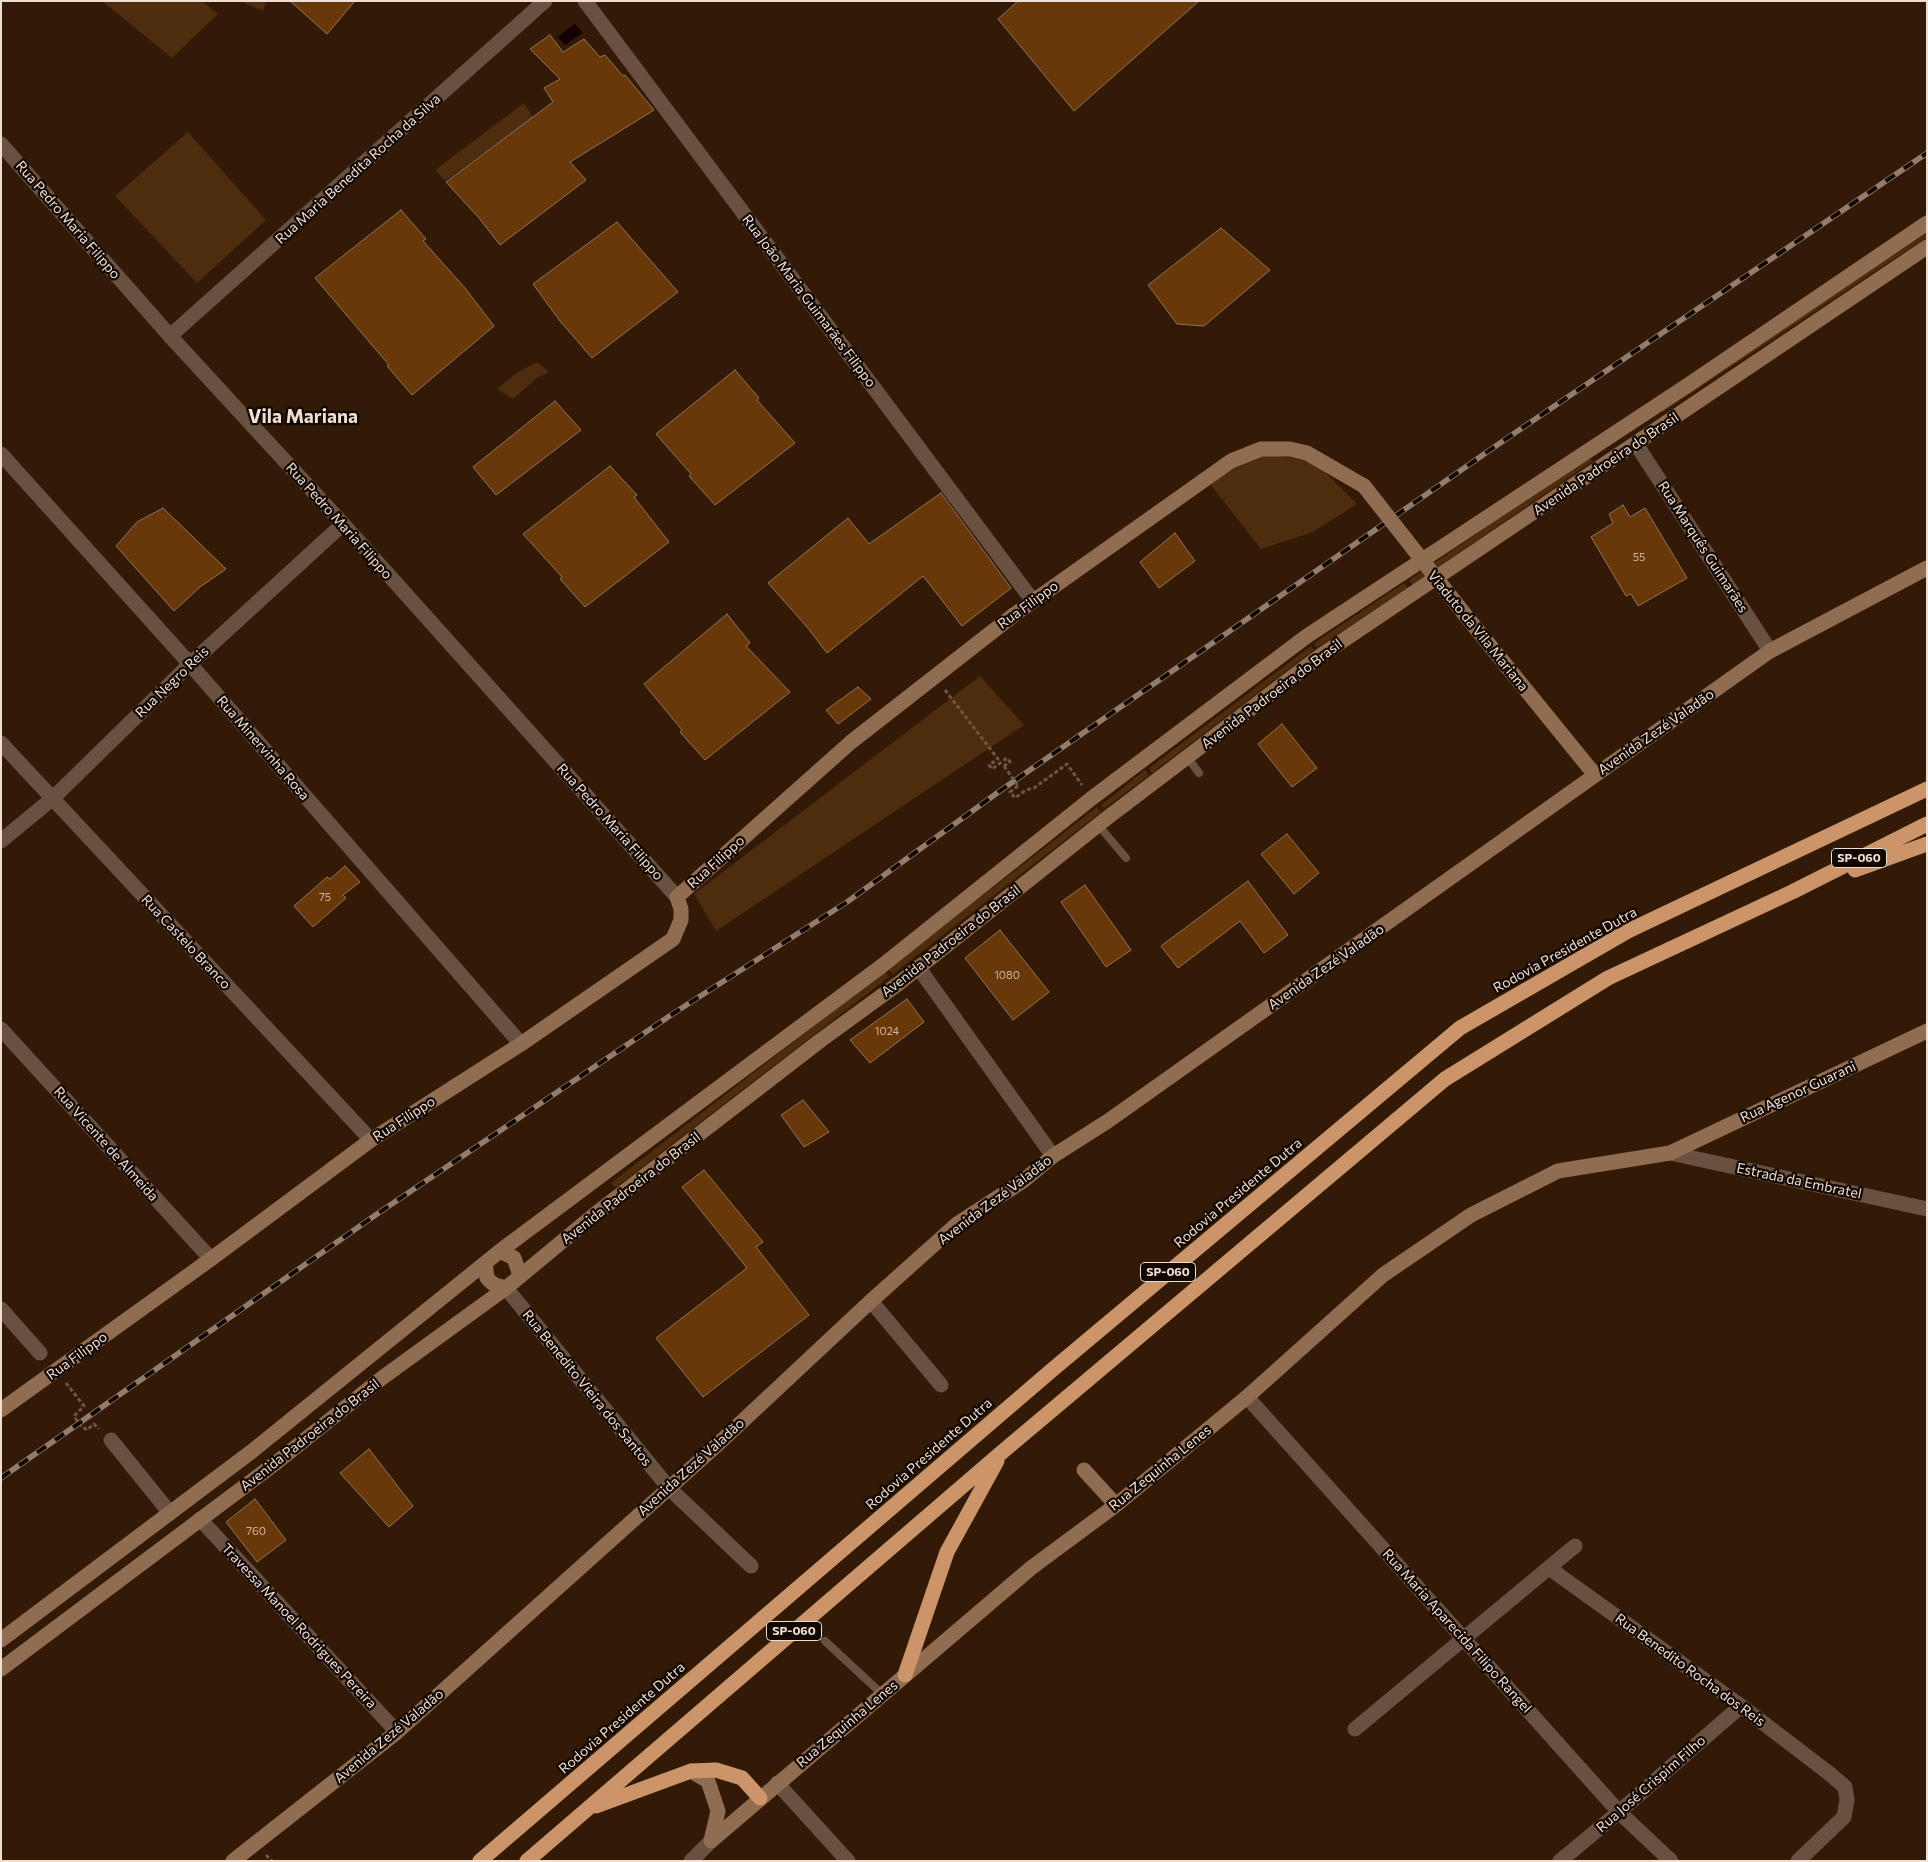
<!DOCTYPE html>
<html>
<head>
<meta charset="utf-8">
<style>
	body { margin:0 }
	#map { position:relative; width:1928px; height:1862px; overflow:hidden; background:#321a06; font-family:Commissioner,sans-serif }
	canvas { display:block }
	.frame { position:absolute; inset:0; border:2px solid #efded2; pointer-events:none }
</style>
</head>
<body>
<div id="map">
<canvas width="1928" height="1862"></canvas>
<div class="frame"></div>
</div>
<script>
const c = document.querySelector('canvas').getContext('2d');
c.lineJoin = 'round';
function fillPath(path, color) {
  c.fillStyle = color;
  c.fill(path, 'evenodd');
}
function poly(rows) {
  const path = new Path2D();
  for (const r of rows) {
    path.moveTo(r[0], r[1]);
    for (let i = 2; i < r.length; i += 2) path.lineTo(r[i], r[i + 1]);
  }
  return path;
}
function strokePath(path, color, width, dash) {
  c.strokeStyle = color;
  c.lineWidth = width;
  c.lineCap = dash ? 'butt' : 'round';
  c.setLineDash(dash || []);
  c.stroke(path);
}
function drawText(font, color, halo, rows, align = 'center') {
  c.font = font + ' Commissioner,sans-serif';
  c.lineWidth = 4.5;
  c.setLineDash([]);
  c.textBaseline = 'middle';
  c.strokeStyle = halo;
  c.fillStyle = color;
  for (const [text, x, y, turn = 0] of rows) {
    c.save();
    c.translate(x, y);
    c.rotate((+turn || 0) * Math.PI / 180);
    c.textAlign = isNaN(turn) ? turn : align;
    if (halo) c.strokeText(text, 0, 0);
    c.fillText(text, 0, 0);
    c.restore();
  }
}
fillPath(poly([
	[102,1,202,1,218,14,172,58],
	[240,1,266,1,263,11],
	[524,103,533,117,445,181,435,170],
	[188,132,266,220,197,283,115,196],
	[1927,233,1927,237,1663,412,1661,410],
	[537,362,549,372,538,377,513,399,497,389,515,374],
	[1264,454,1314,461,1357,504,1313,532,1261,549,1210,484,1217,476],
	[1589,457,1593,461,1412,585,1409,580],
	[1404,583,1408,588,1317,648,1314,643],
	[1311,646,1314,650,1152,773,1149,768],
	[980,676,1024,725,716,931,694,894],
	[1145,770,1149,775,1104,809,1101,805],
	[1097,807,1101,812,893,974,888,969],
	[885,971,889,977,615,1188,611,1183]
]), '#4e2c0e');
fillPath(poly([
	[575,24,583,33,565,45,557,37]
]), '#150200');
const building = poly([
	[290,1,355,1,327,34,290,1],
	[1018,1,1199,1,1074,111,998,19,1018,1],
	[550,35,563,52,584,39,600,57,605,55,623,76,625,75,654,110,570,162,586,180,500,245,479,218,446,182,553,102,544,88,560,79,530,49,550,35],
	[401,210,426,239,423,241,465,288,494,326,412,395,387,366,389,365,315,278,401,210],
	[617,222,678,292,592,358,560,321,533,284,617,222],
	[1221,228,1270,270,1204,326,1177,324,1148,285,1221,228],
	[735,370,759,398,757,400,795,443,715,505,689,476,691,474,656,434,735,370],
	[555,401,581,430,496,495,473,467,555,401],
	[610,466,637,495,634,497,669,542,585,607,560,579,562,577,523,534,610,466],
	[941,493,1011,588,962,626,923,576,827,653,807,627,768,583,848,518,869,544,941,493],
	[1623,505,1630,517,1645,508,1687,578,1638,606,1631,594,1626,596,1591,537,1613,523,1609,514,1623,505],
	[163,508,226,569,200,587,174,611,116,546,137,522,163,508],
	[1175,533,1195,561,1159,588,1140,562,1175,533],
	[727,614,750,643,746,646,790,692,705,760,680,732,682,730,644,684,727,614],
	[858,687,871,699,838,724,826,710,858,687],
	[1282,724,1317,768,1292,787,1258,744,1282,724],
	[1287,834,1319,873,1294,894,1261,854,1287,834],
	[345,866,360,882,343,895,346,898,313,927,294,906,327,877,330,879,345,866],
	[1248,881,1288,935,1264,953,1240,921,1178,968,1161,946,1248,881],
	[1085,885,1131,950,1106,967,1061,902,1085,885],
	[1000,930,1049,992,1013,1020,965,958,1000,930],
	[907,999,924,1022,870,1063,850,1040,907,999],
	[803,1100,829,1132,804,1147,781,1115,803,1100],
	[704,1170,763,1242,756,1247,809,1315,703,1397,656,1338,747,1268,682,1187,704,1170],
	[369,1449,413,1506,389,1527,340,1473,369,1449],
	[255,1499,286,1540,257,1562,226,1522,255,1499]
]);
fillPath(building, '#683808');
strokePath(building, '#92745e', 1);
strokePath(poly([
	[945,690,998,759,989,765,992,769,1007,758,1010,762,1004,766],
	[1018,786,1010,792,1015,798,1026,790,1034,788,1067,764,1082,785],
	[66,1383,84,1406,74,1416,79,1424,87,1430,94,1424,99,1429],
	[266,1855,272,1861]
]), '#6c5645', 3, [4, 2.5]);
strokePath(poly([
	[1187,757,1199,773],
	[1099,826,1126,858],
	[825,1641,882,1694]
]), '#685141', 8);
strokePath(poly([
	[585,1,1033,601],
	[1,144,170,336,343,524,677,897],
	[170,336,545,1],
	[1636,444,1770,651],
	[1,454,190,664,521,1044],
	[1,743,371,1140],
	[1,841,52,799,190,664,343,524],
	[918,967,1053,1156],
	[1,1029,211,1259],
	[1670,1153,1927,1209],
	[506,1288,669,1488,751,1566],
	[871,1301,941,1385],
	[1,1309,40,1353],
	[1247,1397,1619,1812,1671,1861],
	[111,1440,170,1513],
	[200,1519,397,1732],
	[1549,1568,1741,1706,1830,1774,1845,1787,1847,1800,1844,1817,1798,1861],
	[1355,1729,1575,1546],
	[777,1783,848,1861],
	[691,1861,711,1841],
	[1560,1861,1619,1812,1741,1706]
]), '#685141', 15);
strokePath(poly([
	[1466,616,1595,775],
	[500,1251,514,1258,520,1275],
	[485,1263,487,1278,491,1282,495,1285,506,1288],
	[1,1410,211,1259,371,1140,521,1044,673,939,681,920,681,909,677,897,851,742,1015,614,1231,461,1261,449,1290,449,1307,453,1364,486],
	[1084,1470,1116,1505],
	[1,1640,251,1452,500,1251,883,965,1092,798,1307,636,1688,385,1927,223],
	[1,1669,277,1462,382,1378,506,1288,594,1215,821,1040,898,984,1107,818,1320,656,1927,247],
	[691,1771,708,1781,718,1811,711,1841],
	[711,1841,1031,1568,1116,1505,1247,1397,1383,1275,1471,1215,1558,1171,1670,1153,1927,1031],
	[233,1861,397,1732,717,1445,871,1301,957,1224,1023,1181,1053,1156,1108,1121,1770,651,1927,568]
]), '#906c51', 15);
strokePath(poly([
	[1855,870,1927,844],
	[905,1675,947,1552,997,1461],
	[596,1806,691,1771,716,1770,742,1778,760,1798],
	[480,1861,1052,1370,1460,1028,1628,931,1927,789],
	[527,1861,1001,1453,1445,1079,1608,978,1792,892,1927,824]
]), '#cb9469', 15);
const rail = poly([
	[1,1478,377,1214,674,1013,847,902,1004,788,1503,441,1927,153]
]);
strokePath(rail, '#927d6d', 5.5);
strokePath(rail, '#120802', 4, [11]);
strokePath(poly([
	[1004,766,1018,786]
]), '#6c5645', 3, [4, 2.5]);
strokePath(poly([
	[1364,486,1466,616]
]), '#906c51', 15);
drawText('11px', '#cdb4a0', null, [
	["55",1639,557],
	["75",325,897],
	["1080",1007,975],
	["1024",887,1031],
	["760",256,1531]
]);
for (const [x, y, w] of [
	[1859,858,55],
	[1168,1272,55],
	[794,1631,55]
]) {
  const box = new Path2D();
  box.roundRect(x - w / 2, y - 9.5, w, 19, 4);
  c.fillStyle = '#120802';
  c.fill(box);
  strokePath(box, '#efded2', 1);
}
drawText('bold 12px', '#efded2', null, [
	["SP-060",1859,858],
	["SP-060",1168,1272],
	["SP-060",794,1631]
]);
drawText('14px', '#efded2', '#120802', [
	["Rua Maria Benedita Rocha da Silva",358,169,-42],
	["Rua Pedro Maria Filippo",68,220,49],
	["Rua João Maria Guimarães Filippo",809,301,53],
	["Avenida Padroeira do Brasil",1606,464,-34],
	["Rua Pedro Maria Filippo",339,521,48],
	["Rua Marquês Guimarães",1703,547,57],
	["Rua Filippo",1028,605,-36],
	["Viaduto da Vila Mariana",1478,631,51],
	["Rua Negro Reis",172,682,-44],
	["Avenida Padroeira do Brasil",1272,694,-37],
	["Avenida Zezé Valadão",1656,732,-35],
	["Rua Minervinha Rosa",263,748,49],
	["Rua Pedro Maria Filippo",610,822,48],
	["Rua Filippo",716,862,-42],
	["Avenida Padroeira do Brasil",951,941,-38],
	["Rua Castelo Branco",186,942,47],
	["Rodovia Presidente Dutra",1565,950,-29],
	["Avenida Zezé Valadão",1326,967,-35],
	["Rua Agenor Guarani",1798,1092,-25],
	["Rua Filippo",404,1119,-33],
	["Rua Vicente de Almeida",106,1144,48],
	["Estrada da Embratel",1799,1181,12],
	["Avenida Padroeira do Brasil",631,1188,-38],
	["Rodovia Presidente Dutra",1238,1193,-40],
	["Avenida Zezé Valadão",995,1200,-37],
	["Rua Filippo",77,1356,-36],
	["Rua Benedito Vieira dos Santos",587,1388,51],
	["Avenida Padroeira do Brasil",310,1435,-38],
	["Rodovia Presidente Dutra",929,1454,-41],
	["Avenida Zezé Valadão",691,1467,-42],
	["Rua Zequinha Lenes",1160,1468,-39],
	["Travessa Manoel Rodrigues Pereira",299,1626,47],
	["Rua Maria Aparecida Filipo Rangel",1457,1631,48],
	["Rua Benedito Rocha dos Reis",1690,1670,36],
	["Rodovia Presidente Dutra",622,1718,-41],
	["Rua Zequinha Lenes",847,1724,-40],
	["Avenida Zezé Valadão",389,1736,-40],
	["Rua José Crispim Filho",1651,1784,-41]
]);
drawText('bold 19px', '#efded2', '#120802', [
	["Vila Mariana",303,417]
]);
</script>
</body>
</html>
